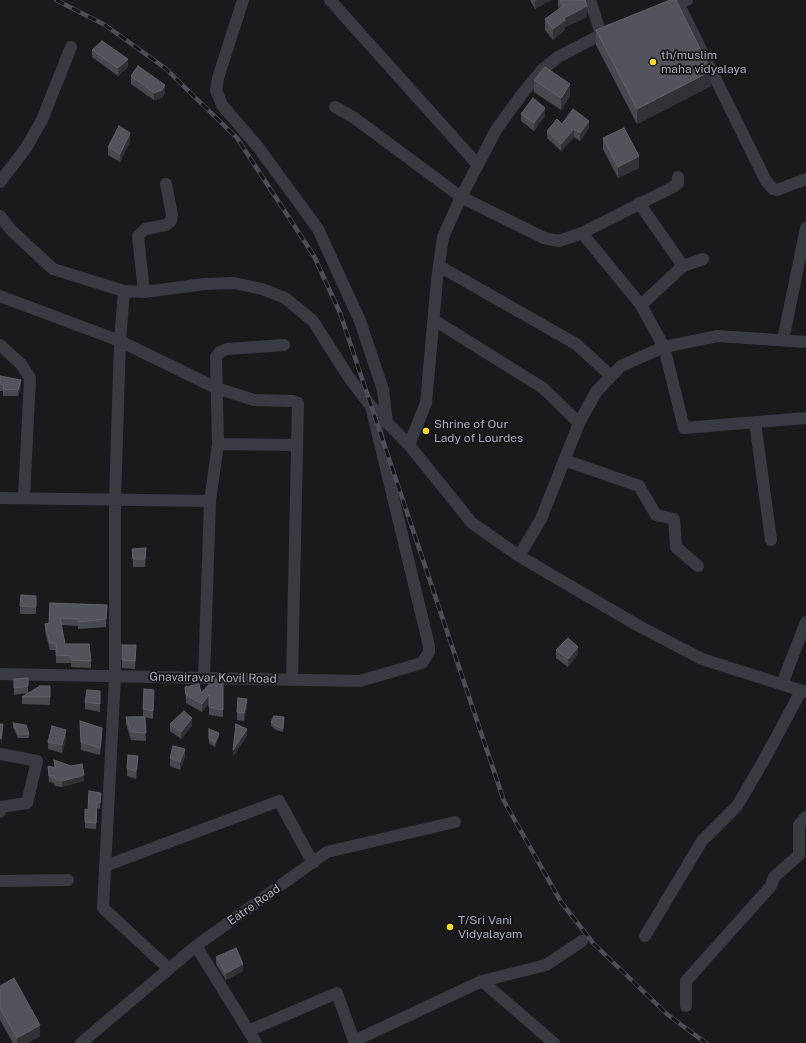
<!DOCTYPE html>
<html>
<head>
<meta charset="utf-8">
<style>
	body { margin:0 }
	canvas { display:block; background:#1a191c }
</style>
</head>
<body>
<canvas width="806" height="1043"></canvas>
<script>
const c = document.querySelector('canvas').getContext('2d');
c.lineJoin = 'round';
function poly(rows) {
  const path = new Path2D();
  for (const r of rows) {
    path.moveTo(r[0], r[1]);
    for (let i = 2; i < r.length; i += 2) path.lineTo(r[i], r[i + 1]);
  }
  return path;
}
function strokePath(path, color, width, dash) {
  c.strokeStyle = color;
  c.lineWidth = width;
  c.lineCap = dash ? 'butt' : 'round';
  c.setLineDash(dash || []);
  c.stroke(path);
}
function fillPath(path, color) {
  c.fillStyle = color;
  c.fill(path, 'evenodd');
}
function drawText(font, color, halo, rows, align = 'center') {
  c.font = font + ' "Public Sans",sans-serif';
  c.lineWidth = 3.5;
  c.setLineDash([]);
  c.textBaseline = 'middle';
  c.strokeStyle = halo;
  c.fillStyle = color;
  for (const [text, x, y, turn = 0] of rows) {
    c.save();
    c.translate(x, y);
    c.rotate((+turn || 0) * Math.PI / 180);
    c.textAlign = isNaN(turn) ? turn : align;
    if (halo) c.strokeText(text, 0, 0);
    c.fillText(text, 0, 0);
    c.restore();
  }
}
strokePath(poly([
	[243,0,218,78,216,90,222,105,258,147,318,229,360,321,383,390,387,423],
	[330,0,477,164],
	[590,0,601,34],
	[678,3,766,181,773,189,777,190,806,179],
	[663,9,687,0],
	[335,107,353,117,461,197,544,238,559,241,582,233,673,187,678,183,678,177],
	[0,182,26,148,42,120,71,47],
	[639,203,683,266],
	[0,216,11,230,53,269,124,291,144,292,204,284,234,283,262,289,285,298,313,321,350,379,371,406,409,445,472,523,519,556,541,519,579,423,596,392,621,366,664,347,718,336,806,342],
	[582,233,641,305,664,347,684,428,806,418],
	[439,266,576,344,611,376],
	[124,291,120,341,115,500,115,676,103,908,168,968],
	[144,292,138,236,145,229,166,225,171,221,172,215,166,184],
	[0,296,120,341,216,388,254,400,293,401,298,403,292,680],
	[641,305,683,266,703,259],
	[434,320,543,388,579,423],
	[783,340,806,228],
	[0,345,21,364,30,378,24,498],
	[755,422,771,540],
	[218,444,297,445],
	[409,445,426,403,437,280,443,237,461,197,496,130,522,94,542,70,558,57,610,30],
	[564,460,639,486,656,515,674,519,676,547,698,566],
	[0,498,210,501],
	[519,556,637,625,702,659,806,692],
	[0,674,360,681,422,663,429,652,429,646,371,406],
	[204,678,210,501,218,444,216,357,220,352,227,349,284,345],
	[782,684,806,622],
	[0,754,37,761,27,803,1,807,0,812],
	[105,866,279,801,313,863],
	[0,881,68,880],
	[645,936,702,841,737,806,764,760,801,691],
	[196,946,256,1043],
	[482,981,554,1043],
	[686,1006,686,981,771,886,774,877,799,855,799,825,806,817],
	[248,1031,337,993,354,1041,482,981,546,965,582,941],
	[81,1043,196,946,327,852,455,822]
]), '#3a3a42', 12);
const rail = poly([
	[56,0,105,25,165,68,237,138,314,256,340,313,504,801,561,902,594,944,668,1015,706,1043]
]);
strokePath(rail, '#4d4e57', 4.5);
strokePath(rail, '#151417', 3, [9]);
fillPath(poly([
	[530,0,551,0,535,9],
	[558,0,585,0,587,17,565,27,565,30,553,40,545,30,545,19,559,9,558,6],
	[596,30,711,86,637,124,596,45],
	[92,50,128,67,118,76,92,57],
	[131,76,165,92,162,98,154,100,131,84],
	[534,80,570,96,561,110,534,92],
	[521,114,545,116,534,131,521,121],
	[562,124,589,128,580,141,574,137,561,151,547,138,547,131],
	[603,138,639,168,618,178,603,149],
	[130,141,120,162,108,155,108,147],
	[0,376,21,387,18,396,3,396,3,391,0,391],
	[132,549,146,555,145,567,133,567],
	[36,596,36,614,20,614,20,606],
	[50,603,107,605,106,627,78,629,78,626,61,625,65,644,91,661,91,668,71,667,71,663,56,663,56,650,50,650,45,631,45,624,49,623],
	[122,645,136,653,135,669,122,668],
	[556,650,578,654,568,667,556,658],
	[28,678,28,693,50,686,50,705,22,704,22,697,27,693,14,695,14,679],
	[219,682,223,683,223,717,209,715,209,703,202,712,186,703,185,687,201,693],
	[154,697,153,719,145,717,146,741,131,740,126,724,126,717,143,716,143,709],
	[100,699,100,712,85,709,85,702],
	[247,707,244,721,237,720,237,712],
	[284,717,283,732,276,730,271,726,271,722],
	[80,721,102,736,100,755,81,750],
	[13,723,29,734,29,738,18,738,13,727],
	[170,724,192,726,181,739,170,731],
	[209,729,219,736,215,747,209,743],
	[66,738,62,753,48,749,48,742],
	[185,757,180,770,170,766,170,758],
	[54,760,84,781,62,787,55,786,54,783,49,782,48,766,54,768],
	[138,763,136,779,127,776,127,768],
	[101,799,100,809,97,808,96,829,85,828,85,809,88,810],
	[216,957,243,971,226,980,216,964],
	[0,986,40,1036,28,1043,13,1043,0,1020]
]), '#48494f');
fillPath(poly([
	[538,0,551,0,535,9,535,1],
	[587,6,587,17,565,27,565,30,553,40,553,29,564,18],
	[128,59,128,67,118,76,118,68],
	[711,71,711,86,637,124,637,109],
	[570,84,570,96,561,110,561,98],
	[165,85,165,92,162,98,154,100,154,93],
	[545,108,545,116,534,131,534,123],
	[589,121,589,128,580,141,580,133],
	[574,129,574,137,561,151,561,144],
	[130,133,130,141,120,162,120,154],
	[639,156,639,168,618,178,618,167],
	[21,380,21,387,18,396,18,390],
	[578,647,578,654,568,667,568,659],
	[154,690,154,697,153,719,153,711],
	[209,695,209,703,202,712,202,704],
	[247,699,247,707,244,721,244,713],
	[192,718,192,726,181,739,181,732],
	[3,724,3,732,1,747,1,739],
	[102,728,102,736,100,755,100,748],
	[247,729,247,736,233,757,233,750],
	[66,730,66,738,62,753,62,745],
	[219,733,219,736,215,747,215,743],
	[185,749,185,757,180,770,180,762],
	[138,756,138,763,136,779,136,771],
	[84,775,84,781,62,787,62,781],
	[243,964,243,971,226,980,226,973],
	[40,1025,40,1036,28,1043,17,1043,17,1038]
]), '#313136');
const building = poly([
	[560,0,585,0,587,6,564,18,565,20,553,29,545,19,563,6,560,0],
	[670,0,676,0,711,71,637,109,596,30,670,0],
	[102,41,128,59,118,68,92,50,102,41],
	[138,66,165,85,162,90,154,93,131,76,138,66],
	[545,67,570,84,561,98,534,80,545,67],
	[533,98,545,108,534,123,521,114,533,98],
	[573,109,589,121,580,133,574,129,561,144,547,131,557,119,562,124,573,109],
	[119,126,130,133,120,154,108,147,119,126],
	[624,128,639,156,618,167,603,138,624,128],
	[0,376,21,380,18,390,3,389,4,385,0,384,0,376],
	[146,548,145,559,133,559,132,549,146,548],
	[21,595,36,596,36,607,20,606,21,595],
	[50,603,107,605,106,619,78,622,78,619,60,618,65,644,89,644,91,661,71,660,71,656,56,655,56,643,50,643,45,624,49,623,50,603],
	[568,638,578,647,568,659,556,650,568,638],
	[122,645,136,645,135,661,122,660,122,645],
	[28,678,28,686,14,688,14,679,28,678],
	[215,678,219,682,223,683,223,710,209,707,209,695,202,704,186,695,185,687,199,684,201,693,215,678],
	[40,686,50,686,50,697,22,697,40,686],
	[144,689,154,690,153,711,143,709,144,689],
	[87,690,100,691,100,704,85,702,87,690],
	[238,698,247,699,244,713,237,712,238,698],
	[184,711,192,718,181,732,170,724,184,711],
	[274,716,284,717,283,729,276,726,271,722,274,716],
	[126,717,145,717,146,733,131,732,126,717],
	[80,721,102,728,100,748,81,742,80,721],
	[13,723,26,725,29,734,18,734,13,723],
	[0,724,3,724,1,739,0,739,0,724],
	[236,724,247,729,233,750,236,724],
	[52,726,66,730,62,745,48,742,52,726],
	[209,729,219,733,215,743,209,739,209,729],
	[173,746,185,749,180,762,170,758,173,746],
	[128,755,138,756,136,771,127,768,128,755],
	[54,760,71,766,82,764,84,775,62,781,55,779,54,776,49,776,48,766,56,768,54,760],
	[89,791,101,793,100,803,97,802,96,823,85,822,85,809,88,810,89,791],
	[236,948,243,964,226,973,216,957,236,948],
	[14,978,40,1025,17,1038,0,1008,0,986,14,978]
]);
fillPath(building, '#53545b');
strokePath(building, '#61626a', 1);
for (const [x, y, r, color] of [
	[653,62,4,"#ffd92f"],
	[426,431,4,"#ffd92f"],
	[450,927,4,"#ffd92f"]
]) {
  const dot = new Path2D();
  dot.arc(x, y, r, 0, 2 * Math.PI);
  c.fillStyle = color;
  c.fill(dot);
  strokePath(dot, '#151417', 1.5);
}
drawText('12px', '#abaebd', '#151417', [
	["th/muslim",661,55],
	["maha vidyalaya",661,69],
	["Shrine of Our",434,424],
	["Lady of Lourdes",434,438],
	["T/Sri Vani",458,920],
	["Vidyalayam",458,934]
], 'left');
drawText('12px', '#abaebd', '#151417', [
	["Gnavairavar Kovil Road",213,678,1],
	["Eatre Road",254,905,-35]
]);
</script>
</body>
</html>
